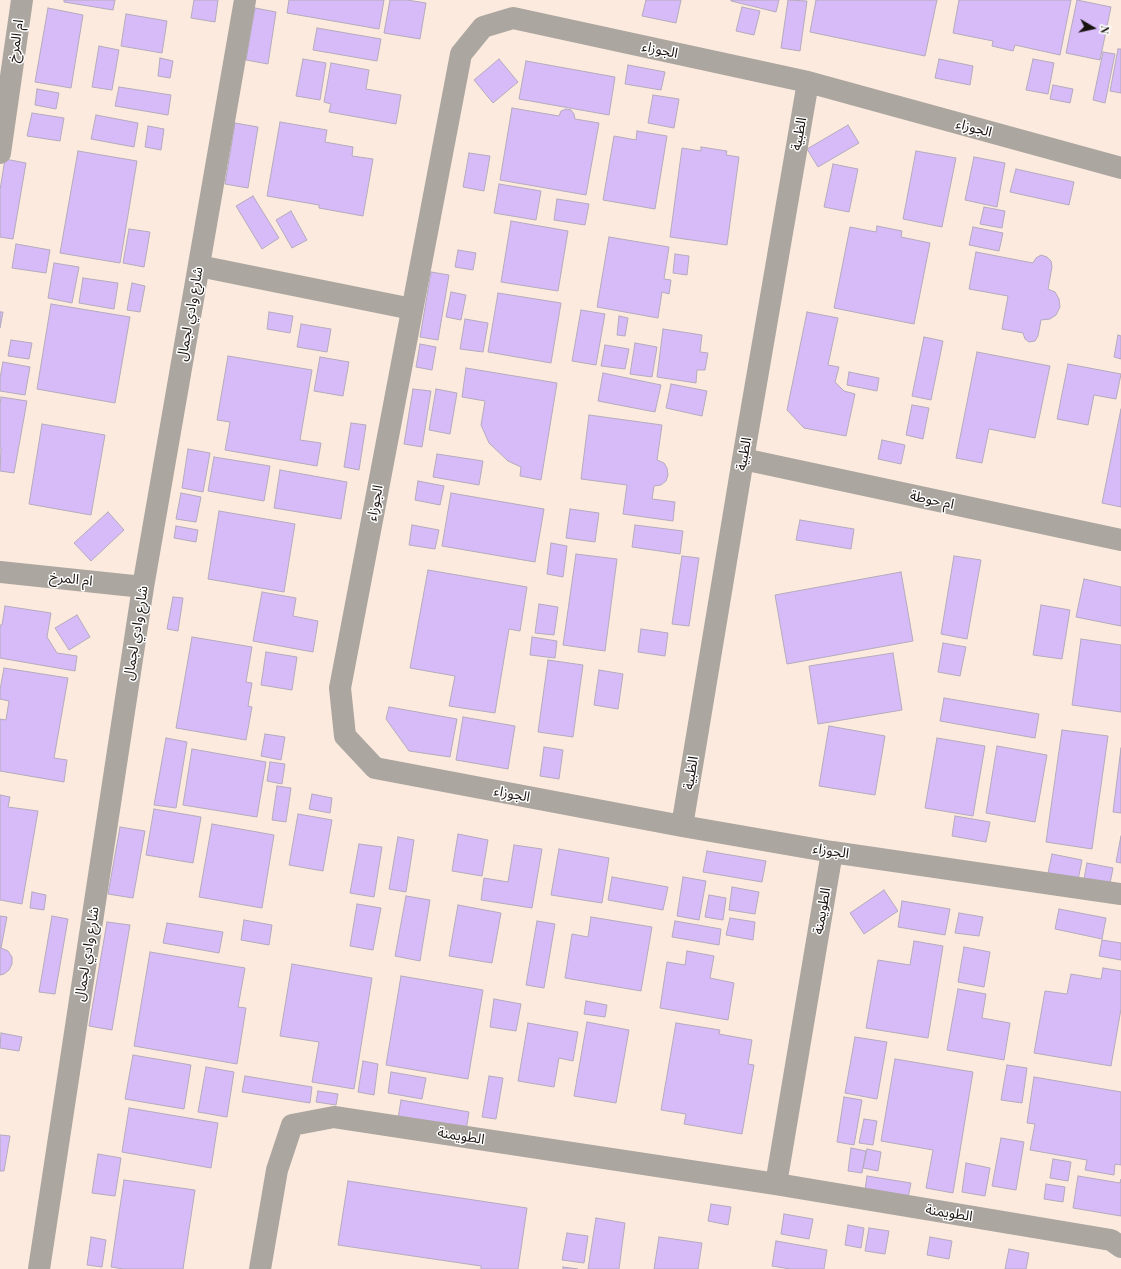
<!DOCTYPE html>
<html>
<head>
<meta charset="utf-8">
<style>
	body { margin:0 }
	#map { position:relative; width:1121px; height:1269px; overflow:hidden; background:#fceade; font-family:"Playfair Display",serif }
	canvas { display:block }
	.north { position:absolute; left:1073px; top:8px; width:40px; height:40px; -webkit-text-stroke:3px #fff; paint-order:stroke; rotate:99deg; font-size:11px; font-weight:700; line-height:16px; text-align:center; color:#19130f }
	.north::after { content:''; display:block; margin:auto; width:14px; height:18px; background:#19130f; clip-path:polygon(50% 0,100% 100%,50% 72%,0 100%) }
</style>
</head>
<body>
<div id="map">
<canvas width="1121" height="1269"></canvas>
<div class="north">N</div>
</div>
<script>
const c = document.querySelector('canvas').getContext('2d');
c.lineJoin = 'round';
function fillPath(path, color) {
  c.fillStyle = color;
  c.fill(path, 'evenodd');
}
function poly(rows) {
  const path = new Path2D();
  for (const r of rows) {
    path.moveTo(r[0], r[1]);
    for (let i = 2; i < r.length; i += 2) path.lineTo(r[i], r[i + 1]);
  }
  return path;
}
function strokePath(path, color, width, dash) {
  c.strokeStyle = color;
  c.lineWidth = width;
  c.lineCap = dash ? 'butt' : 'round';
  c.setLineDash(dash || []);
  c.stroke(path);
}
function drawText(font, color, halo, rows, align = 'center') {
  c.font = font + ' "Playfair Display","Noto Sans Arabic",serif';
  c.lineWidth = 3;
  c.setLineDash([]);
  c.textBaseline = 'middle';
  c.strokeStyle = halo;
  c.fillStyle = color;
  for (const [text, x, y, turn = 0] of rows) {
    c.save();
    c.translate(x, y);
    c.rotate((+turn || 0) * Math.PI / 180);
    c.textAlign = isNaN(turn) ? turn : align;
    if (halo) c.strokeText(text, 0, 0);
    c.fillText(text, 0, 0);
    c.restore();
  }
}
const building = poly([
	[64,0,115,0,113,10,64,2,64,0],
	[194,0,218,0,215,22,191,18,194,0],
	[289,0,384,0,379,29,287,13,289,0],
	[390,0,407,0,426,3,420,39,384,33,390,0],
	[646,0,681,0,676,23,642,16,646,0],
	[731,0,779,0,776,12,731,1,731,0],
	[788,0,807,1,800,51,781,48,788,0],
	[816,0,937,0,925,56,810,32,816,0],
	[959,0,1071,0,1060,55,1015,45,1013,51,992,46,993,41,953,33,959,0],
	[1077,0,1111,7,1100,60,1066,53,1077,0],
	[742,7,760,11,754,35,736,31,742,7],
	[48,8,83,15,71,88,35,82,48,8],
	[255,8,276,12,268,64,246,60,255,8],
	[126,14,167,21,162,53,121,46,126,14],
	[317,28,381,39,377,61,313,50,317,28],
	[99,46,119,50,112,90,92,87,99,46],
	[1118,49,1121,49,1121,93,1110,91,1118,49],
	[1103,52,1115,54,1105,103,1093,100,1103,52],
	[160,58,173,61,170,78,158,76,160,58],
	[303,59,326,63,320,100,296,96,303,59],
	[499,59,518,82,493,103,474,80,499,59],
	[939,59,973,66,970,85,935,78,939,59],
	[1033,59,1054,63,1048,94,1026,90,1033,59],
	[526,61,615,77,609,115,519,99,526,61],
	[331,63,369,70,366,89,401,95,396,124,329,112,331,104,324,102,331,63],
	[628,65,665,72,661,90,625,84,628,65],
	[1053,85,1073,89,1070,103,1050,99,1053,85],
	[119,87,171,95,168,115,115,106,119,87],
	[37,89,59,93,56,109,35,105,37,89],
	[653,95,679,99,674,128,648,123,653,95],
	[512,108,559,116,561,111,566,109,571,110,574,114,575,119,599,123,586,195,500,180,512,108],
	[32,113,64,118,60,141,27,136,32,113],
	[96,115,138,123,134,147,91,139,96,115],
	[280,122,327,130,325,142,353,147,352,156,373,159,363,216,319,208,319,205,267,196,280,122],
	[235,123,258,127,248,188,225,184,235,123],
	[848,125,859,143,818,167,807,149,848,125],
	[148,126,164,129,161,150,145,147,148,126],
	[637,131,667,136,655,209,603,200,614,136,636,140,637,131],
	[701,147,727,151,726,155,739,157,727,245,670,237,682,148,701,151,701,147],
	[78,151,137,161,120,263,60,253,78,151],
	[916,151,956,158,942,227,903,219,916,151],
	[469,153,490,156,484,191,463,187,469,153],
	[974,157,1005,163,997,207,965,200,974,157],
	[5,159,26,163,13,239,0,237,0,190,5,159],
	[833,164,858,169,849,212,824,207,833,164],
	[1016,169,1074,182,1069,205,1010,192,1016,169],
	[499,184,541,191,536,220,494,213,499,184],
	[253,196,279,238,262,249,236,206,253,196],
	[557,199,589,204,585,225,554,220,557,199],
	[984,207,1005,211,1002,228,980,224,984,207],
	[291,211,307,240,292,248,276,220,291,211],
	[511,221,568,231,558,291,501,282,511,221],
	[877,226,902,231,901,237,930,243,914,324,834,308,850,227,876,232,877,226],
	[973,227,1003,233,999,251,969,245,973,227],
	[129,229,150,232,144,267,123,263,129,229],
	[609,237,669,247,664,279,671,280,669,294,662,292,658,318,597,307,609,237],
	[16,244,50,250,46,273,12,268,16,244],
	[458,250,476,253,473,270,455,267,458,250],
	[976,252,1033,263,1036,258,1041,255,1047,257,1051,261,1052,267,1048,289,1055,292,1059,299,1060,307,1056,315,1050,319,1041,320,1038,336,1035,341,1029,342,1025,339,1023,333,1002,329,1008,296,969,289,976,252],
	[675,254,689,256,687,275,673,273,675,254],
	[54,263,79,267,72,303,48,298,54,263],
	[431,272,449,275,438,340,420,337,431,272],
	[83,278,118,283,114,309,79,303,83,278],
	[132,283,145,286,140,312,127,310,132,283],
	[451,292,466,295,461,320,446,317,451,292],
	[498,293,561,303,551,363,488,352,498,293],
	[51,304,130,317,115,403,37,389,51,304],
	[581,310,605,314,596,365,572,361,581,310],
	[0,312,3,312,0,328,0,312],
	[269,312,293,316,290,333,267,329,269,312],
	[807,312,838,318,828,365,839,367,835,382,844,391,855,394,846,436,804,428,787,410,807,312],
	[619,316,628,318,625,336,617,335,619,316],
	[465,319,488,323,483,352,460,349,465,319],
	[301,324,331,329,327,352,297,347,301,324],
	[663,329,702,335,700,352,708,353,705,370,697,370,696,383,657,377,663,329],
	[1118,335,1121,336,1121,359,1114,357,1118,335],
	[924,337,943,341,931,400,912,396,924,337],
	[11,340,32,343,29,359,8,356,11,340],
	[635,343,657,347,652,377,630,374,635,343],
	[420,344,436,347,432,370,416,367,420,344],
	[605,345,629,349,625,369,601,366,605,345],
	[977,352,1050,366,1035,438,989,429,982,463,956,458,977,352],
	[228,356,312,370,300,440,321,443,317,466,225,450,230,422,217,420,228,356],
	[320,357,349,362,343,396,314,391,320,357],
	[3,362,30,367,25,395,0,391,0,378,3,362],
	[1068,364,1121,374,1116,399,1094,395,1088,425,1057,419,1068,364],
	[466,368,557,383,541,480,520,476,521,467,508,461,489,443,481,425,485,401,462,397,466,368],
	[849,372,879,378,877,391,847,385,849,372],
	[603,373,661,385,655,412,598,401,603,373],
	[671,384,707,391,702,416,666,408,671,384],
	[413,389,431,391,422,447,404,444,413,389],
	[436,389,457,393,450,434,429,430,436,389],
	[1,397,27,401,14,473,0,471,1,448,0,448,0,405,1,397],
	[912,405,929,408,923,439,906,435,912,405],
	[1121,409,1121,507,1102,503,1121,409],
	[589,415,662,425,657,460,664,463,667,468,668,475,666,481,661,485,654,486,652,499,675,502,673,521,623,514,627,485,581,479,589,415],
	[351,423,366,425,359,470,344,467,351,423],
	[42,424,105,435,91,515,29,504,42,424],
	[882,440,905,445,901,464,878,459,882,440],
	[188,449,210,453,203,492,182,488,188,449],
	[437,454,483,461,479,485,433,477,437,454],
	[214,457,270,466,264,501,208,491,214,457],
	[280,470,347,482,341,519,274,508,280,470],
	[418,481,444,486,440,505,415,500,418,481],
	[181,493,201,497,196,522,176,519,181,493],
	[451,493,544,509,535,562,442,546,451,493],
	[570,509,599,513,595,542,566,538,570,509],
	[219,511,295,524,284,592,208,579,219,511],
	[108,512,124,530,91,561,74,543,108,512],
	[800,520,854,529,851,549,796,540,800,520],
	[412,525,439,530,435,549,409,545,412,525],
	[635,525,683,531,680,554,632,547,635,525],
	[176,526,198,530,196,542,174,538,176,526],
	[551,543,567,546,563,577,547,574,551,543],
	[576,554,617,559,605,651,563,645,576,554],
	[682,556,699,558,689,626,672,624,682,556],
	[954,556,981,560,967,639,941,634,954,556],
	[428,570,527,587,520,631,509,629,495,713,449,706,455,676,410,668,428,570],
	[901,572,913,641,787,664,775,595,901,572],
	[1084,579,1121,587,1121,626,1076,617,1084,579],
	[262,592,296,598,293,616,318,621,313,652,253,641,262,592],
	[173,597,183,598,178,631,167,629,173,597],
	[539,604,558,607,554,635,535,633,539,604],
	[1041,605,1070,610,1062,659,1033,655,1041,605],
	[5,606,51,613,47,637,57,653,77,656,75,671,0,658,0,625,2,625,5,606],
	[77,615,90,637,69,650,55,628,77,615],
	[641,629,668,633,665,656,638,652,641,629],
	[192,637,252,647,246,682,252,683,248,706,252,707,246,740,176,728,192,637],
	[532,637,557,641,555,658,530,655,532,637],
	[1081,639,1121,645,1121,712,1072,705,1081,639],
	[943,643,966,647,960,676,938,672,943,643],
	[266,652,297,657,292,690,261,685,266,652],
	[893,653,902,710,818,724,809,666,893,653],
	[548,660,583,665,573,737,538,732,548,660],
	[4,668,68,678,54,758,67,760,64,782,0,771,0,719,6,720,9,701,0,699,0,690,4,668],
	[599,670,623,674,618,709,594,705,599,670],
	[944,698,1039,714,1035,738,940,721,944,698],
	[389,707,457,719,450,757,409,751,386,719,389,707],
	[463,717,515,726,508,769,456,760,463,717],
	[829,726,885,736,875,795,819,786,829,726],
	[1062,730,1108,736,1092,849,1046,842,1062,730],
	[265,734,285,737,281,760,261,756,265,734],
	[166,738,187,742,176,808,154,805,166,738],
	[937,738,985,746,973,816,925,808,937,738],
	[997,746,1047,755,1035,822,986,813,997,746],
	[544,747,563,750,559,779,540,776,544,747],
	[1121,748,1121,813,1113,812,1121,748],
	[192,749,266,762,257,817,183,805,192,749],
	[270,762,285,764,282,784,267,781,270,762],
	[277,786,291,788,286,822,272,820,277,786],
	[312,794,332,798,330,813,309,809,312,794],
	[0,795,10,797,8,807,38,811,22,904,0,900,0,795],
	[154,809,201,817,193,863,146,855,154,809],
	[298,814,332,820,323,871,289,865,298,814],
	[955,816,990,822,986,842,952,836,955,816],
	[212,824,274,835,262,908,199,897,212,824],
	[120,827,145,831,133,898,108,894,120,827],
	[458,834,488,840,482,876,452,871,458,834],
	[1121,836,1121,863,1116,862,1121,836],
	[398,837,414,840,406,892,389,889,398,837],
	[359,844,382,847,374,897,350,893,359,844],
	[514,845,542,849,532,908,481,900,484,878,508,882,514,845],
	[559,849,609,858,602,903,551,895,559,849],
	[707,851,766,861,762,882,703,872,707,851],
	[1052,854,1082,860,1078,880,1048,873,1052,854],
	[1087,863,1113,868,1109,889,1083,884,1087,863],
	[612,877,668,887,663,910,608,900,612,877],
	[683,877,706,881,699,920,677,916,683,877],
	[732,887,759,892,755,914,729,910,732,887],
	[884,890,898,911,864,934,850,913,884,890],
	[32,892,46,895,44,910,30,908,32,892],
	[709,895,726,898,723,920,705,917,709,895],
	[406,896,430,900,420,961,395,956,406,896],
	[902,901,950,909,945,935,898,927,902,901],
	[357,904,381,908,373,950,350,946,357,904],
	[458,905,501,913,492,963,449,956,458,905],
	[1059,909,1106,918,1102,939,1055,929,1059,909],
	[959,913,983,917,979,936,955,933,959,913],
	[0,916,7,917,1,948,8,951,12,957,12,964,9,970,4,974,0,975,0,916],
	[52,916,68,919,55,994,39,992,52,916],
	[591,917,652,927,641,991,565,978,572,934,588,937,591,917],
	[730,918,755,922,753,940,726,935,730,918],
	[244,920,272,925,269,945,241,940,244,920],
	[537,921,555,924,544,988,526,985,537,921],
	[675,921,721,929,719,945,672,937,675,921],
	[107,922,130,925,112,1030,89,1026,107,922],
	[167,923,223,932,219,953,163,943,167,923],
	[1102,940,1121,943,1121,960,1099,956,1102,940],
	[914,941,943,946,928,1038,866,1028,878,960,910,965,914,941],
	[964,947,990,952,984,987,958,982,964,947],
	[687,951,714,956,710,978,734,983,728,1020,660,1008,667,962,685,965,687,951],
	[150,952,245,968,238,1007,246,1008,237,1064,134,1046,150,952],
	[292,964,372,978,354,1089,312,1082,319,1042,280,1036,292,964],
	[1103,968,1121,971,1121,1009,1111,1066,1034,1053,1045,991,1067,994,1071,974,1101,979,1103,968],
	[401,976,483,990,468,1079,386,1065,401,976],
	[958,989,986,994,982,1018,1010,1023,1004,1060,947,1050,958,989],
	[494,999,521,1004,516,1031,490,1027,494,999],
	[586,1001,607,1005,605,1017,584,1014,586,1001],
	[587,1022,629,1030,616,1103,574,1096,587,1022],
	[528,1023,578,1032,573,1061,559,1058,554,1087,518,1081,528,1023],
	[676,1023,720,1030,719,1034,752,1040,748,1064,754,1065,742,1134,684,1124,686,1114,661,1110,676,1023],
	[1,1033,22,1037,19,1051,0,1048,1,1033],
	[855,1037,887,1042,877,1099,845,1093,855,1037],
	[133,1055,191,1065,184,1109,125,1099,133,1055],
	[895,1059,973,1072,953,1193,926,1188,933,1150,881,1141,895,1059],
	[363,1061,378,1064,374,1095,358,1092,363,1061],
	[1007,1065,1027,1068,1022,1103,1001,1100,1007,1065],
	[206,1067,234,1072,227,1117,198,1112,206,1067],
	[391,1072,426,1078,422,1099,388,1093,391,1072],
	[245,1076,312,1087,310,1103,242,1092,245,1076],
	[489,1076,503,1078,496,1119,482,1117,489,1076],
	[1034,1077,1121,1092,1121,1165,1115,1164,1114,1175,1085,1170,1087,1160,1030,1150,1035,1124,1027,1123,1034,1077],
	[318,1091,338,1094,336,1105,316,1102,318,1091],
	[844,1097,862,1100,854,1145,837,1142,844,1097],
	[401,1100,469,1112,466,1131,398,1119,401,1100],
	[129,1108,218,1123,211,1168,122,1152,129,1108],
	[864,1119,877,1121,873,1145,859,1143,864,1119],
	[0,1135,10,1136,4,1171,0,1171,0,1135],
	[1001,1138,1024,1142,1016,1190,992,1186,1001,1138],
	[851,1148,866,1151,862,1173,848,1171,851,1148],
	[867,1149,881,1152,878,1171,863,1168,867,1149],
	[98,1154,121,1158,115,1196,92,1193,98,1154],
	[1053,1159,1071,1162,1068,1181,1050,1178,1053,1159],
	[966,1163,990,1168,985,1196,962,1192,966,1163],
	[867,1176,911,1183,908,1198,865,1190,867,1176],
	[1078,1176,1120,1183,1121,1179,1121,1216,1073,1208,1078,1176],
	[124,1180,195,1190,183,1269,124,1269,111,1267,124,1180],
	[348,1181,527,1208,518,1269,481,1269,481,1266,338,1245,348,1181],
	[1046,1184,1065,1187,1063,1202,1044,1199,1046,1184],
	[711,1204,731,1207,728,1225,708,1221,711,1204],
	[784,1214,813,1219,809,1239,781,1234,784,1214],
	[596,1218,625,1223,619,1269,588,1269,596,1218],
	[848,1225,864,1228,861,1248,845,1245,848,1225],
	[869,1228,889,1231,885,1254,865,1251,869,1228],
	[567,1233,588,1236,584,1263,562,1260,567,1233],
	[91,1237,106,1240,102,1267,87,1265,91,1237],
	[659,1237,702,1243,698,1269,654,1269,659,1237],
	[930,1237,952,1241,949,1259,927,1255,930,1237],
	[776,1241,827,1250,824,1269,790,1269,772,1266,776,1241],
	[1009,1249,1029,1253,1026,1269,1005,1269,1009,1249],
	[563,1267,578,1269,563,1269,563,1267]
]);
fillPath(building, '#d7bbf9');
strokePath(building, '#b3abbc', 1);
strokePath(poly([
	[0,153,22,0],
	[1121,168,808,82,513,18,483,27,461,54,340,688,345,736,375,768,682,826,832,852,1121,894],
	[199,266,412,309],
	[743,459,1121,540],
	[0,572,143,587],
	[682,826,743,459,808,82],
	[776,1184,832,852],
	[39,1269,143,587,245,0],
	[260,1269,277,1170,292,1125,334,1117,776,1184,1111,1240,1121,1247]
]), '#aba69f', 22);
drawText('14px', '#19130f', '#fff', [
	["ام المرخ",16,41,-82],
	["الجوزاء",660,50,12],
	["الجوزاء",974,128,15],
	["الظبية",799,134,-80],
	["شارع وادي لجمال",190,314,-80],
	["الظبية",744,454,-80],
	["ام حوطة",932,500,12],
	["الجوزاء",375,503,-79],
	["ام المرخ",71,579,6],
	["شارع وادي لجمال",136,633,-81],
	["الظبية",691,773,-81],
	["الجوزاء",512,794,11],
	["الجوزاء",831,851,9],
	["الطويمنة",822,911,-80],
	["شارع وادي لجمال",87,954,-81],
	["الطويمنة",461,1136,9],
	["الطويمنة",949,1213,9]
]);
</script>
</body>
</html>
